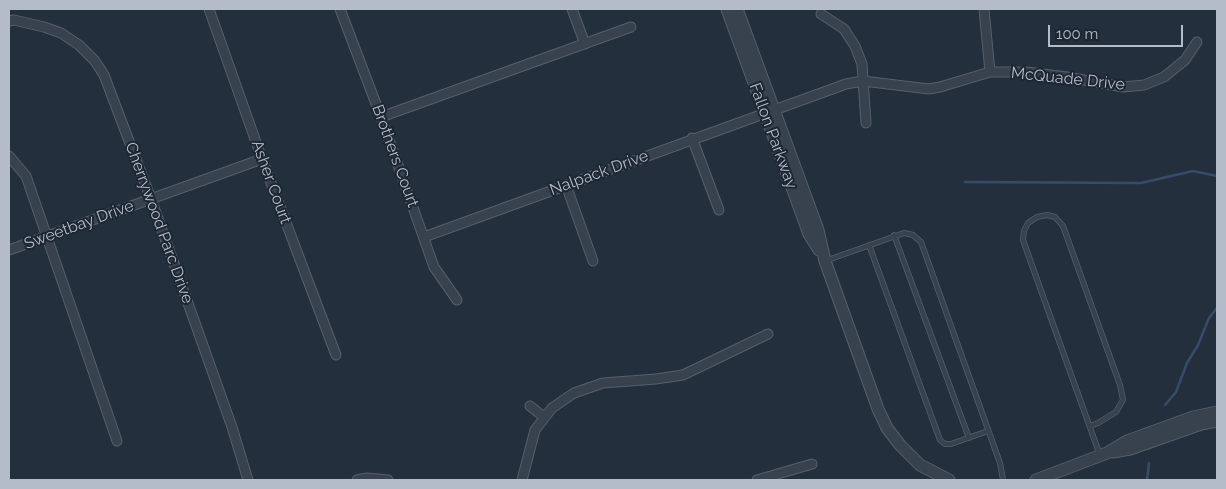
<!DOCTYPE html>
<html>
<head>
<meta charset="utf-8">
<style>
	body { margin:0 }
	#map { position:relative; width:1226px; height:489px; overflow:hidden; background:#242f3e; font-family:Raleway,sans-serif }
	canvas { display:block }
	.frame { position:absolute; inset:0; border:10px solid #b4bcc9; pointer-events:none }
	.scale { position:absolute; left:1048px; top:25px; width:135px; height:22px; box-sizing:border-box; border:2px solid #b4bcc9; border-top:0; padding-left:6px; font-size:15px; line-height:18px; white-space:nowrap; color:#b4bcc9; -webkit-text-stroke:4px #1d2633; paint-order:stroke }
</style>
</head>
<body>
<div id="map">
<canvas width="1226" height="489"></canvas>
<div class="frame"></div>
<div class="scale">100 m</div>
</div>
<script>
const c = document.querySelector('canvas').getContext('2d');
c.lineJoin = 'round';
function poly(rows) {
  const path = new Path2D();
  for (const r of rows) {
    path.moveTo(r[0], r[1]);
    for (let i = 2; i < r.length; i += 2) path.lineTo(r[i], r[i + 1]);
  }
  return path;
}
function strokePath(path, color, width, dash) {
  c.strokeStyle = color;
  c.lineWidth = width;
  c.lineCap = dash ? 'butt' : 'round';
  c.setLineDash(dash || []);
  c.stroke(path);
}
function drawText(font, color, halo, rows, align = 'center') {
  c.font = font + ' Raleway,sans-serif';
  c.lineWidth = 4;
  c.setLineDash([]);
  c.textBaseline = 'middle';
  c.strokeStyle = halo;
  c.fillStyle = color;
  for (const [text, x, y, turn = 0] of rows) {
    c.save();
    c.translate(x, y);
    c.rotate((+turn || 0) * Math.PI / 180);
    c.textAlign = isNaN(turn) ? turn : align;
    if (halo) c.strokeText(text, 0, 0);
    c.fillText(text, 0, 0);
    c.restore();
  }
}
strokePath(poly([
	[965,182,1141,183,1193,171,1217,176],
	[1165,405,1176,392,1187,363,1198,345,1209,318,1217,308],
	[1147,480,1149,463]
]), '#394c67', 2.5);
const service = poly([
	[894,235,969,438],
	[869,245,940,440,945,444,951,444,988,431],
	[825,261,904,233,913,235,921,242,1000,463,1003,480],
	[1090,426,1098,423,1116,412,1123,400,1120,385,1063,226,1055,217,1047,215,1037,217,1028,223,1024,231,1023,240,1034,271,1097,447,1100,454]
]);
const minor = poly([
	[209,9,262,159,336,355],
	[340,9,381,117,434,267,457,300],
	[572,9,585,44],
	[984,9,990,72],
	[821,14,844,29,855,46,862,64,866,123],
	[9,21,14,20,44,27,61,33,79,45,95,61,104,75,151,199,232,427,248,480],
	[381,117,631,27],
	[692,138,719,210],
	[9,156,26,176,117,441],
	[566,185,593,261],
	[424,237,846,84,863,81,929,89,940,87,990,72,1026,72,1067,77,1123,87,1144,85,1164,77,1185,60,1197,42],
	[9,250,262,159],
	[530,406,544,417],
	[357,480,367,478,388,480],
	[522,480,535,430,552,408,574,393,603,383,656,379,683,375,768,334],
	[757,480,812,464]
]);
const tertiary = poly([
	[727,9,809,234,819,250],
	[737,9,818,230,825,261,878,409,887,428,900,445,920,465,949,480],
	[1113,452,1130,449,1201,424,1217,421],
	[1036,480,1107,453,1127,441,1193,417,1217,412]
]);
strokePath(service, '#565f6c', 6);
strokePath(minor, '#565f6c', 11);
strokePath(tertiary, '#565f6c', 13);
strokePath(service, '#38414e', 4.5);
strokePath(minor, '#38414e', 9);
strokePath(tertiary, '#38414e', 11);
drawText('16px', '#b4bcc9', '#1d2633', [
	["McQuade Drive",1068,79,6],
	["Fallon Parkway",773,136,70],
	["Brothers Court",395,156,70],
	["Nalpack Drive",599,173,-20],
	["Asher Court",271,182,70],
	["Cherrywood Parc Drive",159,223,70],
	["Sweetbay Drive",79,225,-20]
]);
</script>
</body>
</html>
